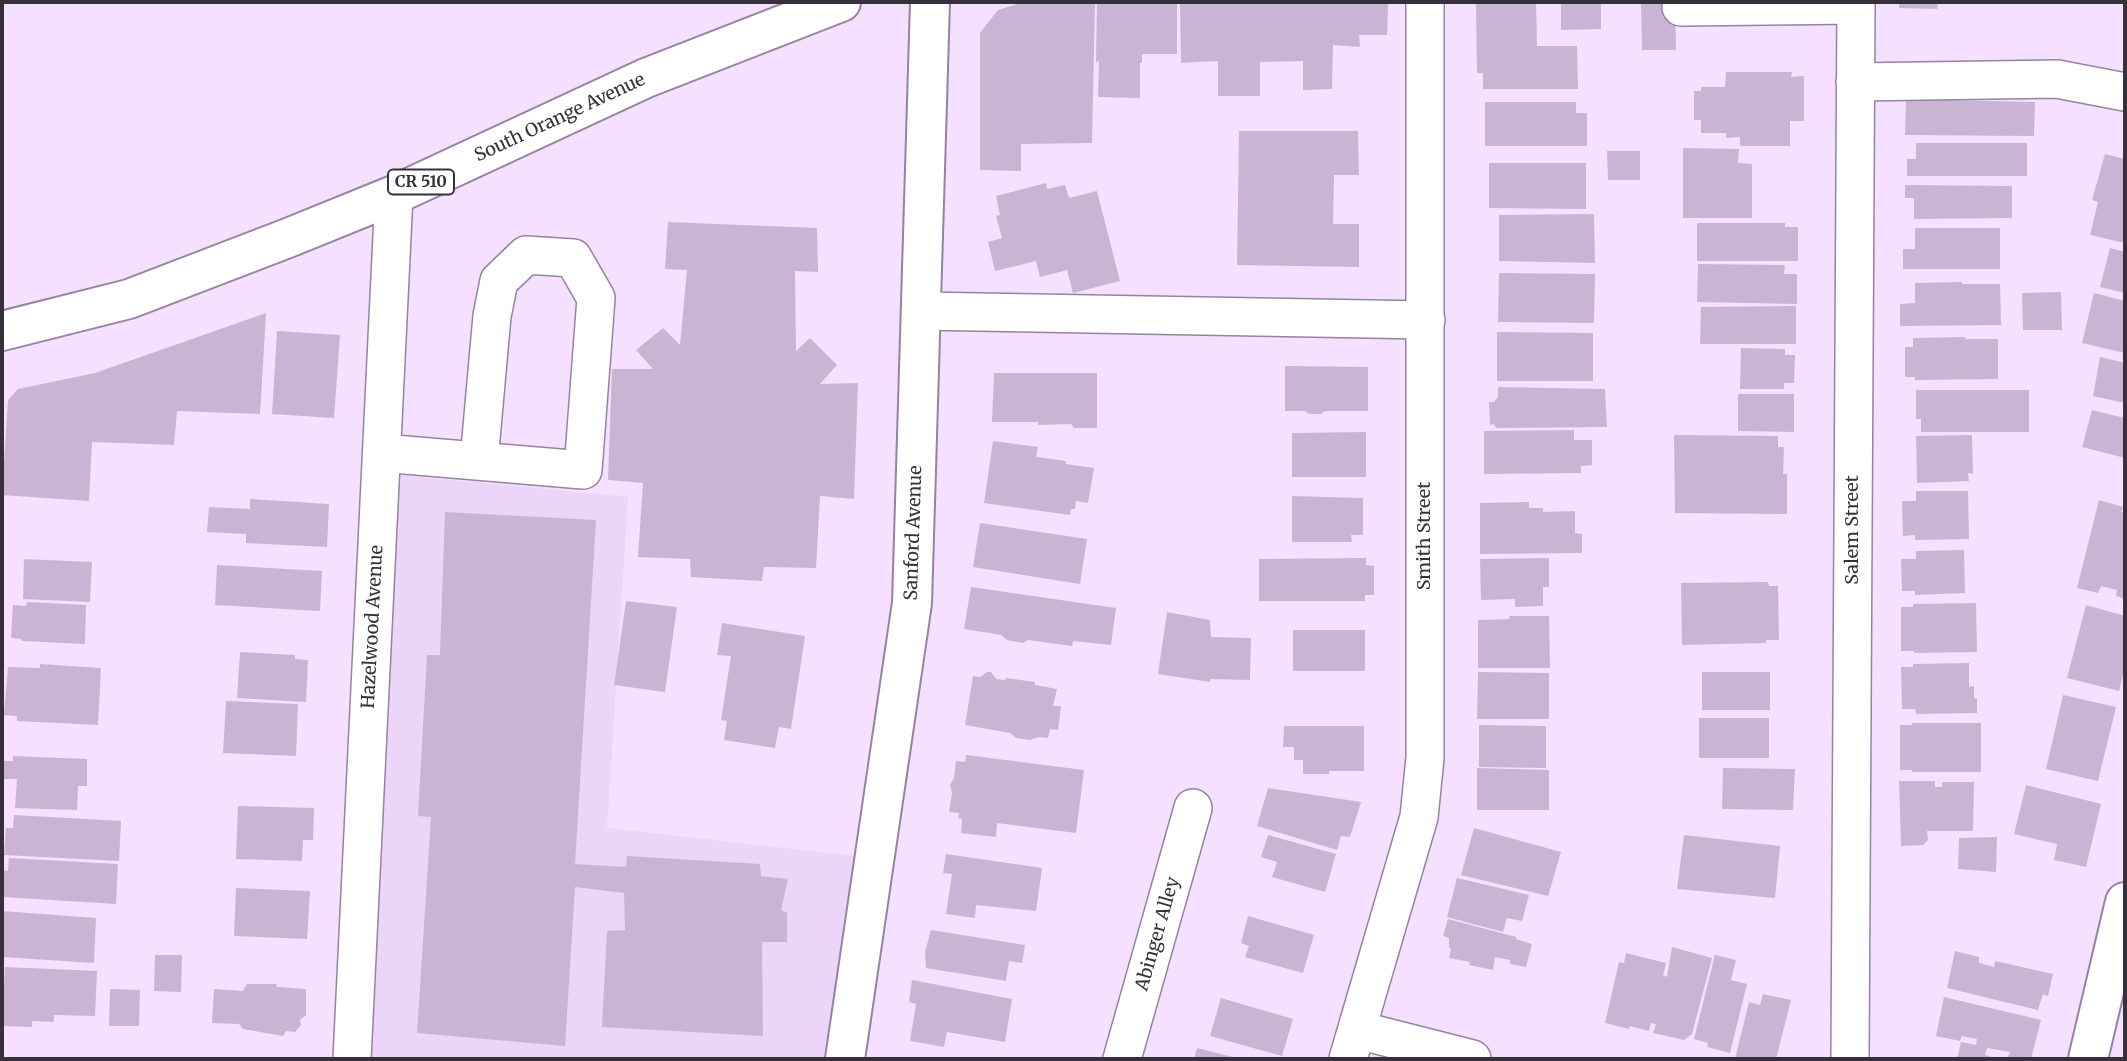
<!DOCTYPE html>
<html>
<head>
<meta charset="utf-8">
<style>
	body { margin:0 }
	#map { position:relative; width:2127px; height:1061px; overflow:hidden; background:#f5e0ff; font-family:Merriweather,serif }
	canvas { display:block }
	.frame { position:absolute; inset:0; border:4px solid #372f3b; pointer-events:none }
</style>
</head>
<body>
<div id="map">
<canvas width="2127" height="1061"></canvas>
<div class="frame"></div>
</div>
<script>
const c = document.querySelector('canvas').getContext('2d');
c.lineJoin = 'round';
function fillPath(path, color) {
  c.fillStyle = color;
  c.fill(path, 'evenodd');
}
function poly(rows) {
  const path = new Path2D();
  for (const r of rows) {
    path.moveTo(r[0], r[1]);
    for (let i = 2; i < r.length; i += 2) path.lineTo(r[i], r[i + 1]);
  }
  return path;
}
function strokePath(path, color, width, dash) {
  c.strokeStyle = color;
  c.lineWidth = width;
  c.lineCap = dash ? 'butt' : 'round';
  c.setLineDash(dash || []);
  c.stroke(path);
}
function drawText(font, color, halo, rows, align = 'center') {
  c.font = font + ' Merriweather,serif';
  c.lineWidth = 5;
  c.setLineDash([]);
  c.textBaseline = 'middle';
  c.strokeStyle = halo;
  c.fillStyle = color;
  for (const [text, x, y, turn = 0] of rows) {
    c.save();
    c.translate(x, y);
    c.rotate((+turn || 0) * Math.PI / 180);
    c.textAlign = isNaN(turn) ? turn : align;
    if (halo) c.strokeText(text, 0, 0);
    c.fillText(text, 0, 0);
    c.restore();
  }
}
fillPath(poly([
	[381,473,628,497,607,828,873,858,841,1059,357,1059]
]), '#edd4f9');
fillPath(poly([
	[1024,2,1095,2,1092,143,1021,144,1021,171,980,170,980,33,998,10],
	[1097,2,1177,2,1177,54,1142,54,1142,63,1140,63,1140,98,1098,97,1099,61,1096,62],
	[1180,2,1388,2,1387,35,1359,35,1360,47,1333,45,1332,89,1303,90,1303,61,1260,62,1260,96,1218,96,1218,61,1181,63],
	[1476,2,1536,2,1537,46,1577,46,1578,89,1483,89,1483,73,1477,73],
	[1561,2,1601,2,1601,29,1561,30],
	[1641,2,1675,2,1676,50,1642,50],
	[1899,2,1938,2,1937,9,1899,8],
	[1726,72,1792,72,1791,77,1804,76,1804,121,1790,121,1790,146,1740,146,1740,137,1726,138,1726,133,1701,133,1701,120,1694,120,1694,91,1701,91,1701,87,1725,87],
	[1906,99,2035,102,2034,136,1905,135],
	[1485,102,1576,102,1576,113,1587,113,1587,146,1485,146],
	[1239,131,1358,131,1359,175,1334,175,1333,224,1359,224,1359,267,1237,265],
	[1916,143,2027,143,2027,176,1907,176,1907,159,1916,159],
	[1683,148,1739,149,1738,163,1752,164,1752,218,1683,218],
	[1607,151,1640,151,1640,180,1608,180],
	[2105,154,2125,159,2125,243,2090,235,2098,202,2092,200],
	[1489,163,1586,163,1586,209,1489,208],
	[1046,183,1047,189,1065,185,1069,198,1097,191,1120,281,1073,293,1067,270,1040,277,1036,261,995,271,988,242,1002,238,996,216,1000,215,996,196],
	[1905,185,2012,186,2012,218,1914,219,1914,198,1905,198],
	[1594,214,1595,263,1499,261,1499,215],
	[668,222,817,228,818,272,795,271,796,351,810,338,837,365,820,384,858,383,854,499,820,496,816,568,764,567,762,581,691,577,690,559,638,557,643,483,608,480,612,369,653,369,636,350,663,328,680,345,687,270,665,269],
	[1697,223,1785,223,1785,227,1798,227,1798,261,1697,261],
	[1915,228,2000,228,2000,269,1903,269,1903,249,1915,249],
	[2110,248,2125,252,2125,293,2100,287],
	[1698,264,1785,265,1784,274,1797,274,1797,304,1697,302],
	[1499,273,1595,274,1594,323,1498,322],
	[1962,282,1962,284,2000,284,2001,325,1900,326,1900,304,1915,303,1915,283],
	[2061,292,2062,330,2023,330,2022,293],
	[2094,293,2125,301,2125,353,2082,343],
	[1796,306,1796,344,1700,344,1701,307],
	[266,313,260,414,177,411,174,445,92,442,89,501,2,495,8,400,18,389,95,373],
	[277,331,340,335,334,418,272,414],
	[1497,332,1593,333,1593,381,1497,381],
	[1965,337,1965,339,1998,339,1998,379,1915,380,1915,377,1905,377,1905,347,1913,347,1913,338],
	[1741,348,1785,349,1785,355,1795,355,1794,383,1784,383,1784,389,1740,389],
	[2100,357,2125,363,2125,403,2093,396],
	[1285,366,1368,367,1368,411,1325,411,1321,414,1309,414,1305,411,1285,411],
	[994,373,1097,373,1097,428,1074,428,1071,424,1038,425,1038,422,992,422],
	[1498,387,1605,389,1607,427,1496,428,1494,424,1490,425,1489,402,1494,402,1498,397],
	[1916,390,2029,390,2029,432,1921,432,1921,419,1916,419],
	[1738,394,1794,394,1794,432,1738,431],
	[2092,410,2125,418,2125,458,2082,447],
	[1574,430,1574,440,1592,440,1592,465,1581,466,1581,473,1484,474,1484,431],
	[1366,432,1366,477,1292,477,1292,433],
	[1674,435,1778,436,1778,447,1784,447,1783,474,1787,474,1787,514,1675,513],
	[1972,435,1973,474,1968,473,1969,481,1917,483,1916,436],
	[993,441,1038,447,1036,457,1066,461,1066,464,1094,468,1088,503,1076,501,1075,509,1071,509,1070,515,984,503],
	[1916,491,1968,491,1969,539,1915,540,1915,535,1903,536,1902,501,1916,501],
	[1292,496,1363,498,1363,535,1351,535,1352,542,1292,542],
	[250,499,329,504,327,547,246,543,246,534,207,532,209,507,250,509],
	[2099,500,2123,507,2121,512,2125,513,2125,599,2116,596,2117,590,2101,586,2098,593,2077,588],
	[1529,502,1529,508,1543,508,1543,512,1575,511,1575,533,1582,534,1582,553,1480,554,1480,503],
	[445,512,596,520,575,864,626,867,627,856,760,864,761,876,788,879,781,910,787,913,787,942,762,942,763,1036,602,1027,607,931,625,930,624,893,575,887,565,1046,417,1033,431,817,418,816,427,655,440,655],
	[980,523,1087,539,1080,584,973,567],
	[1964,550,1965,593,1915,595,1915,591,1902,591,1901,559,1916,559,1916,551],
	[1366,558,1366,565,1374,566,1374,595,1365,595,1365,601,1259,601,1259,559],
	[1549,558,1549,587,1543,587,1543,606,1515,607,1515,599,1481,600,1480,559],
	[24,559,92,562,90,602,23,599],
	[217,565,322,571,320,611,215,605],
	[1768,582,1769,586,1778,586,1779,640,1766,640,1766,643,1682,645,1681,583],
	[971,587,1116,608,1111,645,1073,641,1072,646,1028,640,1023,643,1007,640,1001,635,964,629],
	[626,601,677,607,665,692,614,685],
	[27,602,86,605,85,644,22,641,21,639,11,638,13,605,26,606],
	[1976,603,1977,652,1914,653,1914,651,1901,651,1901,607,1913,607,1913,604],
	[2086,605,2125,616,2125,667,2119,691,2067,678],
	[1167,612,1210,620,1211,637,1251,638,1250,680,1210,679,1210,682,1158,674],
	[1509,616,1549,616,1550,668,1478,668,1478,620,1510,619],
	[722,623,805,636,791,729,779,727,775,748,724,740,727,721,721,720,731,656,717,655],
	[1293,630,1365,630,1365,671,1293,671],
	[240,652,295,655,295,659,308,660,306,702,237,698],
	[1969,663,1969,687,1974,686,1974,698,1977,699,1977,713,1916,714,1915,709,1902,709,1901,667,1913,667,1913,664],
	[40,664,101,668,98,725,17,721,17,716,4,715,8,667,40,668],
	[987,672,991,672,996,679,1005,680,1006,678,1035,682,1035,685,1057,689,1053,706,1061,706,1058,730,1050,729,1048,738,1038,737,1030,740,1016,738,1010,733,965,725,973,676,980,677],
	[1478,672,1549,673,1549,719,1477,719],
	[1702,672,1770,672,1770,710,1702,710],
	[2063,695,2116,707,2098,781,2046,769],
	[226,701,298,704,296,756,223,753],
	[1699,718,1769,718,1769,758,1699,758],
	[1912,723,1981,723,1981,772,1912,772,1912,770,1900,770,1900,725,1912,725],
	[1479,725,1546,726,1546,768,1479,767],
	[1284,726,1364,726,1364,771,1329,771,1329,774,1303,774,1303,760,1294,760,1294,747,1283,747],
	[966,755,1084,770,1076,833,997,823,996,837,961,833,962,819,958,818,959,813,949,812,952,793,950,785,954,778,956,761,965,762],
	[13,756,87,759,87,786,78,786,77,810,15,808,17,779,2,779,2,761,13,761],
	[1477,768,1549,770,1549,810,1477,810],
	[1723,768,1795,769,1793,810,1722,809],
	[1899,781,1935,781,1935,787,1942,787,1942,782,1974,782,1973,831,1927,831,1928,840,1923,845,1901,846],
	[2026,785,2101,804,2086,867,2054,860,2057,844,2014,834],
	[1268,788,1361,802,1350,837,1341,836,1337,850,1257,826],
	[238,806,314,808,313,840,303,840,302,861,236,859],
	[14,815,121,821,119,861,4,855,6,828,13,828],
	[1474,828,1561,852,1548,896,1461,875],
	[1268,835,1336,854,1325,892,1272,877,1277,862,1261,857],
	[1684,835,1780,846,1775,898,1677,889],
	[1997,837,1996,872,1958,869,1959,838],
	[946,854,1042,868,1036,911,976,905,975,918,946,914,952,874,943,873],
	[9,858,118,864,116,904,2,897,3,870,8,871],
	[1457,878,1529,895,1522,921,1507,918,1503,932,1447,917],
	[236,888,310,891,307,939,234,936],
	[2,911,96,918,94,963,2,957],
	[1248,916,1314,935,1303,973,1245,957,1249,946,1241,943],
	[1448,919,1516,937,1516,939,1532,944,1526,967,1510,964,1510,960,1495,957,1493,970,1469,965,1470,962,1449,958,1451,948,1449,948,1449,938,1443,936],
	[931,930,1025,945,1022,963,1009,961,1006,981,926,968,925,952],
	[1672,947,1712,958,1692,1034,1684,1040,1653,1033,1656,1024,1651,1023,1649,1031,1630,1026,1629,1029,1605,1023,1619,962,1624,963,1626,953,1666,963,1663,975,1667,977],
	[1955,951,1979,957,1979,963,1994,967,1995,961,2053,974,2048,996,2043,994,2038,1010,1947,988],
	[155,955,182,955,181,992,154,991],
	[1715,955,1736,960,1731,980,1747,984,1730,1053,1707,1047,1708,1043,1694,1039],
	[5,967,97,971,95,1016,54,1015,54,1022,32,1021,32,1027,2,1026],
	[912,980,1012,999,1005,1042,947,1032,944,1047,910,1041,916,1004,909,1002],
	[247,984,276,984,277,987,306,989,306,1015,300,1020,301,1025,295,1032,286,1031,283,1036,243,1029,239,1024,212,1023,214,989,243,991],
	[110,989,140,990,139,1026,109,1026],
	[1763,994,1791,1000,1776,1059,1735,1059,1749,1002,1760,1005],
	[1944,997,2041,1020,2031,1059,2007,1059,2010,1052,1987,1048,1985,1055,1998,1059,1957,1059,1961,1042,1976,1045,1977,1039,1962,1036,1960,1041,1936,1036],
	[1221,998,1293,1019,1282,1056,1210,1036],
	[1197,1048,1237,1058,1237,1059,1194,1059]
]), '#c9b5d3');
const minor = poly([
	[1681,7,1856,5],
	[1855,82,2057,79,2125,92],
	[922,311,1426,320],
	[382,453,583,470,596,298,573,258,526,255,499,281,492,316,479,461],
	[1358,1030,1472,1059],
	[352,1059,394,195],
	[1122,1059,1193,808],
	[1348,1059,1419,817,1425,758,1425,2],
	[1850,1059,1856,2]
]);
const major = poly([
	[2,331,129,299,288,238,394,195,646,78,841,2],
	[845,1059,912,603,930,2],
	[2088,1059,2125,902]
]);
strokePath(minor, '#96839f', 40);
strokePath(major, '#96839f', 42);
strokePath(minor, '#fff', 37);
strokePath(major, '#fff', 38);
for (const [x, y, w] of [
	[421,182,66]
]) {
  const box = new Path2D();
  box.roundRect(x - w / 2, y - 12.5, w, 25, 5);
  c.fillStyle = '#fff';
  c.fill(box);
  strokePath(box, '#372f3b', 2);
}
drawText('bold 16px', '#372f3b', null, [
	["CR 510",421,182]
]);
drawText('18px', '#372f3b', '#fff', [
	["South Orange Avenue",560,118,-25],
	["Salem Street",1853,530,-90],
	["Sanford Avenue",914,533,-88],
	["Smith Street",1425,536,-90],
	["Hazelwood Avenue",373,627,-87],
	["Abinger Alley",1158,934,-74]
]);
</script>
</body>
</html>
